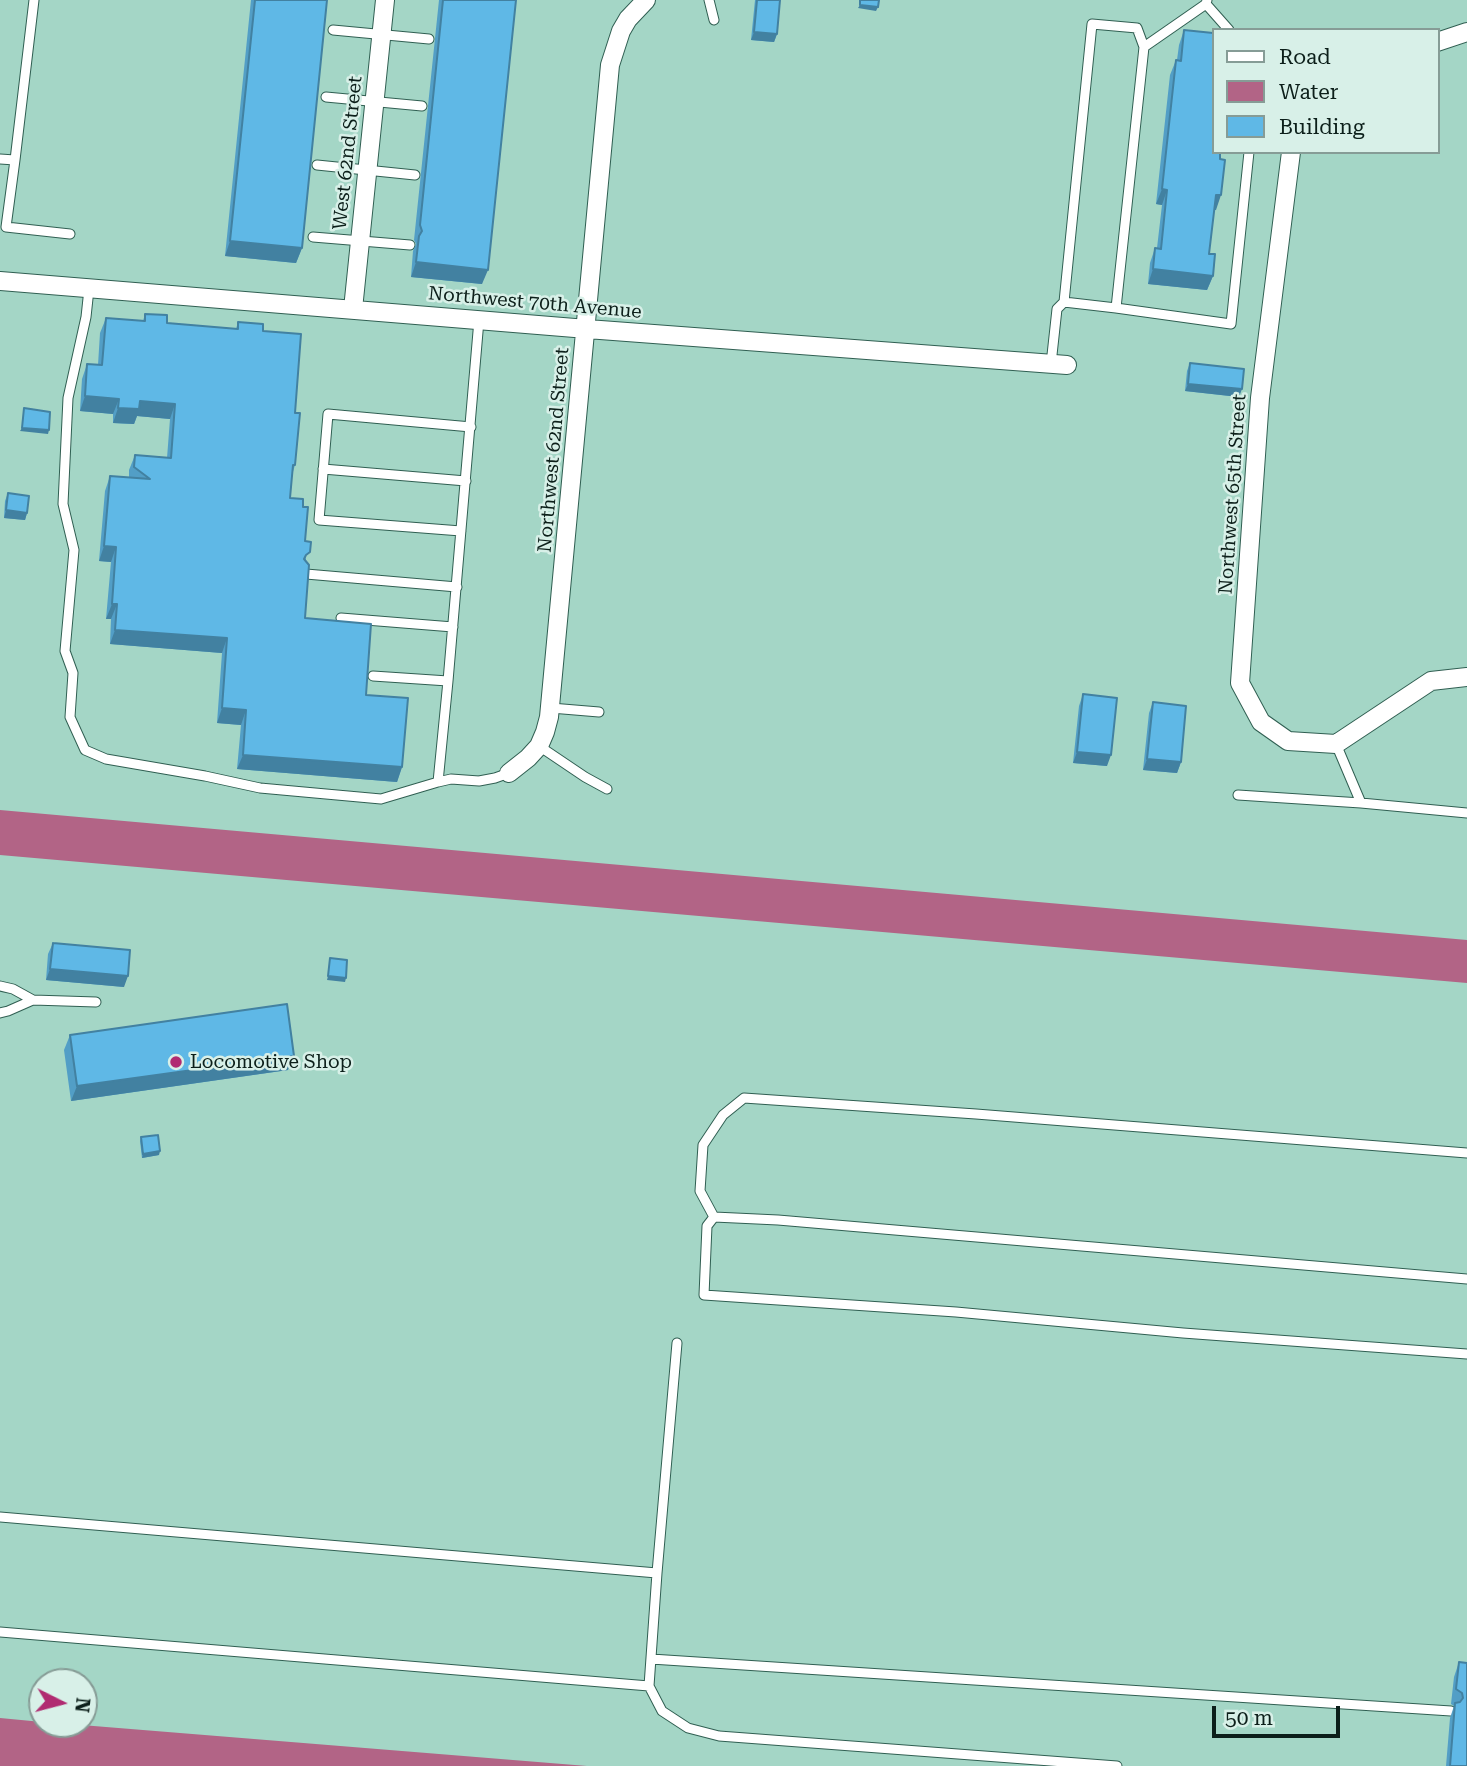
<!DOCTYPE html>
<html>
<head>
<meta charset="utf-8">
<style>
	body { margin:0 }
	#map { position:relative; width:1467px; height:1766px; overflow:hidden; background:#a4d6c6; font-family:"Roboto Serif",serif }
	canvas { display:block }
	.legend { position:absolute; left:1212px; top:28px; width:228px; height:126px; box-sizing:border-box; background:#d8f0e8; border:2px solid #869c96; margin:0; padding:9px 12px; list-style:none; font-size:21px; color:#0c1f1a }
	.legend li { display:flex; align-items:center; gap:14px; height:35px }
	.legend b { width:35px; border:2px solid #869c96 }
	.north { position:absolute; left:28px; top:1668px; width:70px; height:70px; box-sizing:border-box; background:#d8f0e8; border:2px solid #869c96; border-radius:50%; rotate:96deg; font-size:19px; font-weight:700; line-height:28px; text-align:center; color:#0c1f1a }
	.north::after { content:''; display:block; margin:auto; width:24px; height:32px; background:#b02b71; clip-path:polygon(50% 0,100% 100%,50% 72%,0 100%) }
	.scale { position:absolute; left:1212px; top:1706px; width:128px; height:32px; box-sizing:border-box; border:4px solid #0c1f1a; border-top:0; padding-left:9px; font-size:21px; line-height:24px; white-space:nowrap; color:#0c1f1a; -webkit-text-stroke:5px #d8f0e8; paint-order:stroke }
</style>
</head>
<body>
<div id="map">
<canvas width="1467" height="1766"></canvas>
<ul class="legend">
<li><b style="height:9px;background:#fff"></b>Road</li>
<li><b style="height:19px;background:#b26486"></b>Water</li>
<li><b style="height:19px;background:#5fb8e6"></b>Building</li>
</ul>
<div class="north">N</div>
<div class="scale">50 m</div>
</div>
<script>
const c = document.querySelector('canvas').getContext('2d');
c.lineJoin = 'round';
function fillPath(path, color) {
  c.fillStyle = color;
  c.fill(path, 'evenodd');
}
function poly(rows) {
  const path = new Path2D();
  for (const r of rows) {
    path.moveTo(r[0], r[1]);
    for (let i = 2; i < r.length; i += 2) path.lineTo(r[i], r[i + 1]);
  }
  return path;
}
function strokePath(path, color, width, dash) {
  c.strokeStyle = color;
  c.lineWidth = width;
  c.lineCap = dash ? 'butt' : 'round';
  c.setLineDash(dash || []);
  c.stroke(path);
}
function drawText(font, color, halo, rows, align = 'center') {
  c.font = font + ' "Roboto Serif",serif';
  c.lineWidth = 5;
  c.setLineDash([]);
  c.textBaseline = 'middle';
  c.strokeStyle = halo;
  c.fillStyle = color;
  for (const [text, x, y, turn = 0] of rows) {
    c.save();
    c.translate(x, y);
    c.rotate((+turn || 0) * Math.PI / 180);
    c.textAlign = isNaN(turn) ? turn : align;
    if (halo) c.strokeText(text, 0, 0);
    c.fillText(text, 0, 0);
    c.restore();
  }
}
fillPath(poly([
	[0,810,1467,940,1467,983,0,855],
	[0,1718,42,1722,42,1724,69,1724,587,1766,0,1766]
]), '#b26486');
const service = poly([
	[709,0,714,20],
	[1207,0,1206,4,1144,47,1116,308,1231,324,1249,152],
	[1206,4,1229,30],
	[333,30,429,39],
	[326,97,422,106],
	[0,159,15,160,6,227,70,234],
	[15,160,34,0],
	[317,165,415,175],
	[313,237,410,245],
	[89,289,86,317,68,398,63,504,74,550,65,651,73,673,70,717,85,750,106,759,205,776,260,788,381,799,438,782,451,779,479,781,495,778,509,773],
	[1116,308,1064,302,1092,24,1137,28,1144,47],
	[1051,364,1057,309,1064,302],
	[323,469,466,481],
	[461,531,319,520,328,414,471,427],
	[306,574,457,587],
	[341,618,453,627],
	[373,676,448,681,479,320],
	[551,708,599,712],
	[1336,744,1361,803],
	[539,746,585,777,607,789],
	[438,782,448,681],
	[1238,795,1361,803,1467,813],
	[0,986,13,989,33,1000,96,1002],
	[0,1013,8,1011,33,1000],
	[1467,1153,976,1114,744,1098,723,1115,703,1145,700,1191,714,1217,778,1220,1467,1279],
	[714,1217,707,1226,704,1295,956,1312,1183,1333,1467,1354],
	[677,1343,657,1573,649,1686,662,1711,688,1728,719,1736,1117,1766],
	[0,1517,657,1573],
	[0,1632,649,1686],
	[651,1659,1451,1711]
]);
const minor = poly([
	[1437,42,1467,32],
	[1291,152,1260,398,1240,683,1261,722,1288,741,1336,744,1431,681,1467,677],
	[0,281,587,329,1067,365],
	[353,309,385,0],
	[509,773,528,758,539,746,545,732,549,717,610,65,621,31,628,19,646,0]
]);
strokePath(service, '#305f52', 11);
strokePath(minor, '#305f52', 20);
strokePath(service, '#fff', 9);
strokePath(minor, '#fff', 18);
fillPath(poly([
	[251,0,327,0,302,248,296,263,225,256],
	[439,0,516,0,482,284,411,277,413,251,416,244,414,240],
	[755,0,780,0,777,34,774,42,751,40],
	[1184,30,1216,210,1214,210,1209,254,1213,276,1207,290,1148,284,1150,263,1155,248,1157,248,1162,205,1156,204,1170,75,1176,60,1177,60,1179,45],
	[145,314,167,323,236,329,238,322,263,331,295,413,295,465,292,475,290,498,303,507,306,562,305,618,366,695,402,767,397,782,237,769,241,725,217,723,222,653,110,644,111,619,106,619,111,562,99,561,105,491,110,476,129,478,129,470,135,455,167,458,170,419,137,416,134,424,113,423,113,414,80,411,82,379,87,364,98,365,100,333,106,318,143,321],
	[1190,363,1239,397,1185,391,1187,371],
	[8,493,27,513,25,520,4,518,5,501],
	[1083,694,1107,766,1073,763,1079,706],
	[1153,702,1181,762,1177,773,1143,770,1149,713],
	[53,943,124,987,46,980,48,954],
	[70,1035,288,1070,71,1101,64,1050],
	[141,1137,159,1155,142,1158,140,1141],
	[1459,1662,1467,1663,1467,1766,1446,1766,1450,1718,1454,1706,1451,1704,1454,1677]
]), '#529ec6');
fillPath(poly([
	[860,5,878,7,876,11,858,8],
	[754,32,777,34,774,42,751,40],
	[1162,189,1167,190,1162,205,1156,204],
	[1216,195,1221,195,1216,210,1210,210],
	[230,241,302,248,296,263,225,256],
	[416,262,488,270,482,284,411,277],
	[1153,269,1213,276,1207,290,1148,284],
	[1188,384,1242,389,1239,397,1185,391],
	[85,396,119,399,113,414,80,411],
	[140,401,175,404,170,419,137,416,134,424,113,423,118,408],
	[22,428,49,430,48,434,20,431],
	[6,510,27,513,25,520,4,518],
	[104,546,116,547,111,562,99,561],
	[112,604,117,604,111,619,106,619],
	[115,630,227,638,222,653,110,644],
	[222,708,246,710,241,725,217,723],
	[1077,752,1111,755,1107,766,1073,763],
	[243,755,402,767,397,782,237,769],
	[1147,759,1181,762,1177,773,1143,770],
	[50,969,128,976,124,987,46,980],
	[328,976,346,978,345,982,327,980],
	[294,1056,288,1070,71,1101,77,1086],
	[160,1151,159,1155,142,1158,143,1154]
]), '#4281a1');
const building = poly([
	[255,0,327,0,302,248,230,241,255,0],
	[443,0,516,0,488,270,416,262,419,236,422,231,420,225,443,0],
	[757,0,780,0,777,34,754,32,757,0],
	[860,0,879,0,878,7,860,5,860,0],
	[1184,30,1213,33,1213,152,1220,152,1220,159,1225,160,1221,195,1216,195,1209,254,1215,254,1213,276,1153,269,1155,248,1161,249,1167,190,1162,189,1176,60,1181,61,1184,30],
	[145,314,167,315,167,323,238,329,238,322,263,324,263,331,301,334,295,413,300,413,295,465,293,465,290,498,303,499,303,507,308,507,305,541,311,542,310,552,306,555,304,559,309,565,305,618,371,624,366,695,408,698,402,767,243,755,246,710,222,708,227,638,115,630,117,604,112,604,116,547,104,546,110,476,150,479,134,467,135,455,171,458,175,404,140,401,139,409,118,408,119,399,85,396,87,364,102,365,106,318,145,321,145,314],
	[1190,363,1244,369,1242,389,1188,384,1190,363],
	[24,408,50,412,49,430,22,428,24,408],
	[8,493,29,496,27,513,6,510,8,493],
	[1083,694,1117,698,1111,755,1077,752,1083,694],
	[1153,702,1186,706,1181,762,1147,759,1153,702],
	[53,943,130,950,128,976,50,969,53,943],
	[330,958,347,960,346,978,328,976,330,958],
	[287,1004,294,1056,77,1086,70,1035,287,1004],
	[158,1135,160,1151,143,1154,141,1137,158,1135],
	[1459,1662,1467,1663,1467,1766,1450,1766,1455,1703,1460,1702,1463,1698,1462,1693,1456,1689,1459,1662]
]);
fillPath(building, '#5fb8e6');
strokePath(building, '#4281a1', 2);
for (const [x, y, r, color] of [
	[176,1062,7,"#b02b71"]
]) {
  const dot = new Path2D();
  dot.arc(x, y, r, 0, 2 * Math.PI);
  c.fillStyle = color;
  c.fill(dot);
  strokePath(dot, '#d8f0e8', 2.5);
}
drawText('19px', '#0c1f1a', '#d8f0e8', [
	["West 62nd Street",348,153,-84],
	["Northwest 70th Avenue",535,303,5],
	["Northwest 62nd Street",554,450,-85],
	["Northwest 65th Street",1233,494,-86]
]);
drawText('19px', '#0c1f1a', '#d8f0e8', [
	["Locomotive Shop",190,1062]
], 'left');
</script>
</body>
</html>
